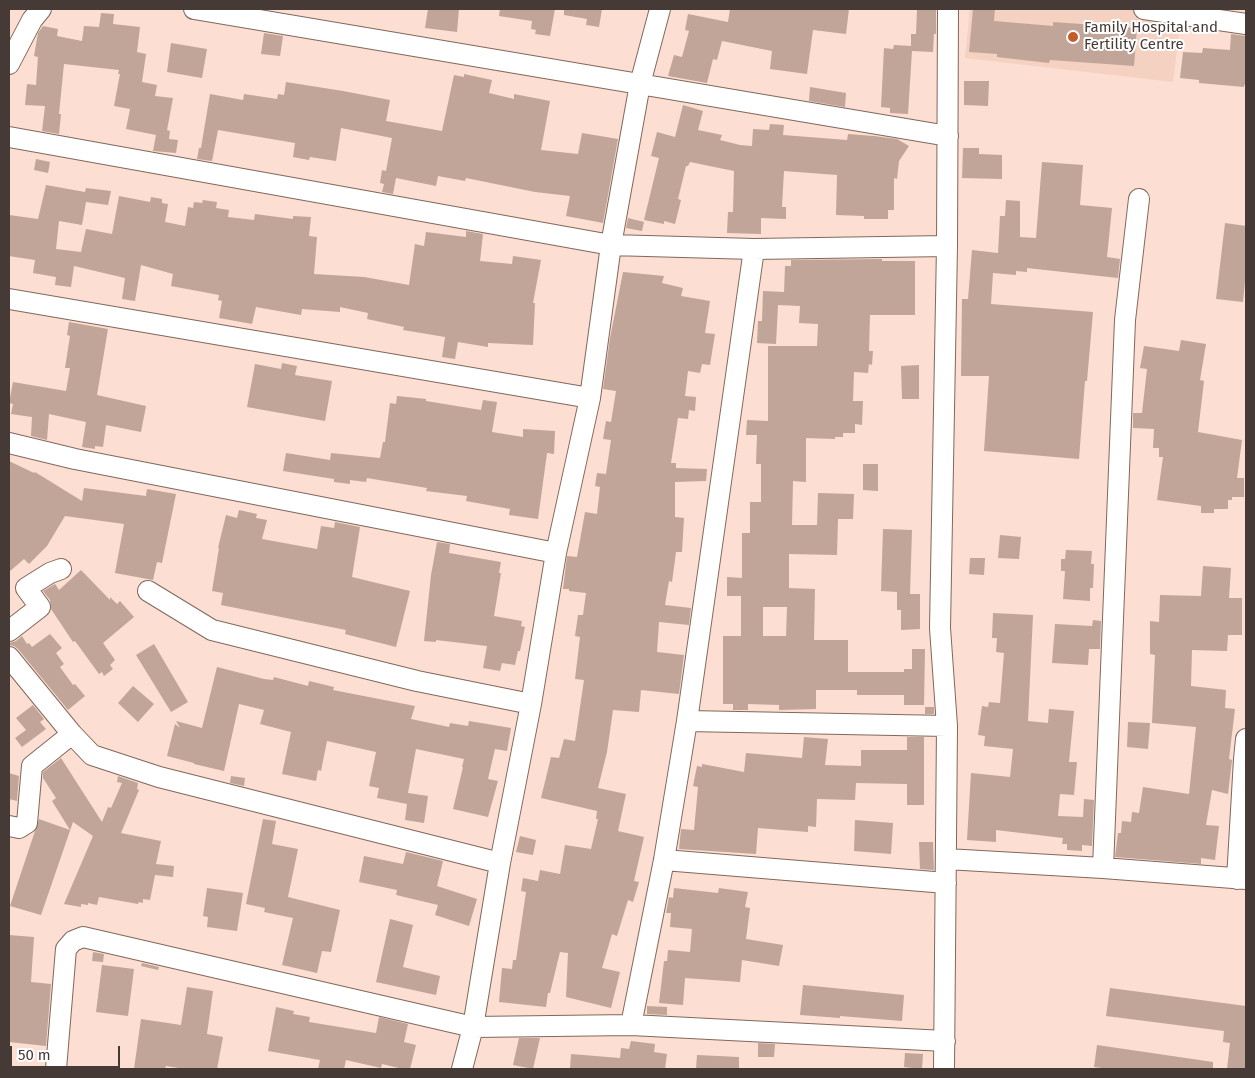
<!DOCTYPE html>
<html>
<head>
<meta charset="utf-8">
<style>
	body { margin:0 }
	#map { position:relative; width:1255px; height:1078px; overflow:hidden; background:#fcded2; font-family:"Fira Sans",sans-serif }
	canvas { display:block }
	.frame { position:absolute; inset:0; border:10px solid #453a35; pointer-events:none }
	.scale { position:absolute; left:10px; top:1046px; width:110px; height:22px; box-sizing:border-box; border:2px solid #453a35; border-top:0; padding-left:6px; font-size:15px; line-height:18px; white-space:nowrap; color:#453a35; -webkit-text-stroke:4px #fff; paint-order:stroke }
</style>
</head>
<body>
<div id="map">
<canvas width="1255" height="1078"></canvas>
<div class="frame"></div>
<div class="scale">50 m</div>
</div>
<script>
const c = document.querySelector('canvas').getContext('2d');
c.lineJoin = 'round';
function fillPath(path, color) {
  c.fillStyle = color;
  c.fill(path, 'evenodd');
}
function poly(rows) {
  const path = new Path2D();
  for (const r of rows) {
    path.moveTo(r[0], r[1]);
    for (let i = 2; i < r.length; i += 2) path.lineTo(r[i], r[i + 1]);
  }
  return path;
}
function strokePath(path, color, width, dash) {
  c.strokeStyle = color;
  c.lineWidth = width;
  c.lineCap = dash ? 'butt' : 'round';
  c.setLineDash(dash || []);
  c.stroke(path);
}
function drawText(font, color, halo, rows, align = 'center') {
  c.font = font + ' "Fira Sans",sans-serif';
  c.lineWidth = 4;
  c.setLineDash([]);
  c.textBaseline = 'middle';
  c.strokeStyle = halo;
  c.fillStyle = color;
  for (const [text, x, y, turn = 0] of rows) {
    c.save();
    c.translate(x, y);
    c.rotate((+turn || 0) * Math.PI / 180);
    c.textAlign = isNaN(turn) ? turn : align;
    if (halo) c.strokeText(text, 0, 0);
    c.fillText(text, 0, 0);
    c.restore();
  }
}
fillPath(poly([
	[970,9,1130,9,1181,17,1173,82,965,58]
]), '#f5d1c1');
fillPath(poly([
	[428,9,459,9,457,32,425,28],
	[500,9,555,9,550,36,535,34,536,30,531,29,532,21,499,16],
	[564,9,602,9,599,27,586,25,587,19,564,15],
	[730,9,849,9,846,34,813,30,807,74,770,69,772,51,722,41,717,60,713,59,707,83,668,76,674,55,682,57,689,31,685,30,688,14,728,22],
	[917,9,936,10,936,34,934,34,933,52,912,51,908,114,890,113,890,108,881,107,884,48,893,49,894,45,911,46,911,34,916,34],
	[973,9,995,9,994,21,1053,26,1053,22,1137,28,1134,66,1050,60,1049,63,997,57,997,54,969,52],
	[101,13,114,14,113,24,140,27,137,52,146,54,142,82,157,85,155,96,173,98,167,130,170,131,169,139,178,140,176,153,153,151,156,135,126,129,130,109,114,106,120,74,118,74,119,70,64,64,59,114,61,114,59,134,42,131,45,106,25,105,27,84,36,85,38,57,34,56,38,33,43,26,58,29,57,36,82,41,84,26,99,27],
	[264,33,283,36,280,56,261,54],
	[1231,34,1246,36,1246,85,1244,85,1244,87,1199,83,1199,80,1180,78,1183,52,1202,53,1203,48,1230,50],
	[171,43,207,49,202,78,167,72],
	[464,74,492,80,489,93,514,99,514,94,550,101,541,150,578,154,582,133,618,139,603,223,566,216,570,196,535,192,466,178,465,181,438,176,436,186,396,178,393,194,382,192,384,184,380,183,382,170,386,171,392,138,341,128,336,161,310,157,309,160,293,157,295,143,218,130,212,161,197,159,199,148,201,148,210,94,243,100,244,94,277,99,278,94,284,95,286,82,343,91,390,100,386,121,442,131,454,75,464,77],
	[964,81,989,81,988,106,964,105],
	[810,87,846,93,845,107,809,101],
	[683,105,703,111,698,130,722,135,720,140,740,145,752,146,753,129,769,130,770,124,784,125,783,135,847,140,848,134,874,136,897,139,909,146,899,161,897,179,894,178,894,210,888,210,888,219,864,219,864,216,836,215,837,175,784,171,782,207,786,207,786,219,761,218,761,234,727,233,728,212,733,212,734,171,690,162,688,166,686,166,678,199,681,200,675,224,664,221,664,224,644,220,659,158,651,156,657,132,675,137],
	[963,148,979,148,979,154,1002,155,1002,179,962,178],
	[36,159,50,162,48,173,34,170],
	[1042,162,1083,165,1080,205,1112,208,1107,257,1120,259,1118,278,1027,268,1027,272,1016,271,1016,275,993,273,991,304,1093,312,1087,381,1085,381,1079,459,984,451,989,376,961,376,962,299,968,299,972,250,998,253,1000,216,1005,216,1006,200,1020,201,1020,237,1036,238],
	[46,185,85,192,86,188,111,191,108,205,86,202,82,225,59,221,56,249,81,252,86,229,112,234,119,196,150,202,151,197,162,199,162,203,168,204,165,222,185,226,188,207,193,208,194,202,202,203,203,200,217,202,216,208,229,210,228,217,254,220,255,214,293,219,293,216,311,217,309,236,317,237,314,274,364,277,409,285,415,244,424,246,426,232,466,237,466,231,483,234,480,261,512,264,513,256,541,260,533,303,535,303,533,345,488,343,488,347,458,342,455,359,442,357,445,337,403,330,404,327,367,319,368,313,340,307,340,312,302,309,301,315,256,307,252,324,219,318,222,301,218,300,219,295,171,286,173,274,141,265,135,301,122,299,125,278,74,266,71,287,55,285,56,277,33,273,35,260,9,256,9,215,38,219],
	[628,218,644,222,642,231,626,228],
	[1225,223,1246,226,1246,271,1243,302,1216,299],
	[882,259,882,261,915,261,915,315,870,315,869,351,873,351,872,365,869,364,868,373,854,372,853,401,863,401,862,425,855,424,855,433,843,433,843,437,835,437,835,439,806,438,806,482,793,481,792,525,817,525,818,493,854,494,853,519,838,519,837,555,789,554,789,588,815,589,814,640,848,640,848,672,904,672,904,669,912,669,912,649,925,649,924,705,904,705,904,695,857,695,857,690,816,690,816,709,779,710,779,705,748,704,748,710,733,710,733,704,723,704,723,636,741,636,741,596,727,596,727,577,742,578,742,533,750,533,750,502,761,502,761,464,756,464,757,435,746,435,747,420,768,421,768,346,817,346,818,324,799,323,800,306,778,305,776,344,757,343,758,321,762,321,763,291,784,292,785,266,791,266,791,260],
	[763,607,787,607,786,636,763,636],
	[623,272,664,276,662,283,683,288,681,296,710,301,705,333,715,334,710,365,702,364,700,373,688,371,685,396,696,397,695,411,689,410,688,419,678,418,671,463,676,463,676,468,707,469,706,481,675,482,675,517,684,518,682,552,676,552,672,582,669,581,665,605,691,608,689,625,659,622,657,652,684,655,679,694,641,690,639,712,613,710,607,752,598,788,626,794,618,831,644,837,634,881,639,882,633,902,628,900,617,936,612,934,602,968,620,972,611,1008,566,997,568,953,560,952,550,993,548,993,546,1007,499,1002,502,968,512,969,513,960,516,960,526,892,521,891,523,878,538,881,540,870,560,874,565,845,591,849,598,819,596,819,597,811,541,798,551,757,559,758,564,739,575,741,584,680,575,679,580,637,575,636,578,615,583,615,586,593,569,591,569,589,563,589,567,556,577,557,585,512,597,514,600,487,595,486,597,473,606,474,611,440,603,439,606,421,611,422,616,391,603,389,610,338],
	[69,322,108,329,97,395,146,406,141,432,106,425,103,447,95,446,95,449,82,447,86,422,49,414,47,440,31,436,32,417,11,414,13,404,9,403,13,382,66,391,70,368,65,368,70,336,67,335],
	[1181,340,1206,344,1200,380,1204,381,1198,432,1242,440,1237,478,1244,478,1244,497,1232,497,1232,500,1228,500,1228,509,1214,509,1214,513,1201,513,1201,506,1157,500,1163,457,1159,457,1159,448,1153,448,1154,429,1133,428,1133,413,1142,413,1147,369,1140,368,1144,346,1179,351],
	[282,363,297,366,295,375,332,381,325,421,247,407,255,364,281,369],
	[919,365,919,399,902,399,901,366],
	[397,396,426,399,426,401,481,410,483,400,497,402,492,432,523,437,523,429,555,431,554,454,547,453,538,519,509,515,510,509,466,501,467,496,426,491,427,488,367,478,366,482,350,480,350,484,334,482,334,479,283,471,286,453,330,460,331,453,380,458,383,442,385,442,390,403,396,404],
	[9,461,34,473,35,472,82,501,84,488,146,496,147,489,176,494,162,563,157,562,153,580,115,573,124,524,65,516,47,546,29,564,24,559,9,572],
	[863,464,878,464,878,491,863,490],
	[239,510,257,514,256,518,267,520,262,539,317,549,321,526,334,528,335,522,360,527,352,577,410,591,396,647,345,634,346,630,221,605,223,593,212,591,219,548,218,548,226,515,237,518],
	[883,529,912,530,910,594,920,594,920,629,901,630,901,610,897,610,897,592,881,591],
	[1000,535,1021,537,1019,559,998,558],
	[437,542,450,544,449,553,501,562,499,573,501,573,494,616,522,621,521,626,525,627,520,651,518,651,515,665,502,663,500,671,483,668,487,646,436,640,436,642,424,641,431,575],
	[1066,550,1092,551,1091,564,1094,564,1093,588,1090,588,1090,601,1063,599,1065,571,1061,571,1061,559,1065,559],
	[970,558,985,558,984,575,969,574],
	[1203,566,1231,568,1229,598,1242,598,1242,635,1228,635,1227,651,1192,650,1191,686,1226,690,1225,708,1235,709,1229,759,1232,760,1228,794,1212,790,1206,825,1219,826,1215,860,1201,858,1201,864,1115,857,1118,833,1121,833,1122,821,1131,822,1132,812,1139,813,1143,787,1189,794,1196,727,1152,723,1155,655,1150,654,1150,621,1159,622,1160,595,1201,596],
	[81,570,110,600,110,597,117,604,120,601,134,617,103,643,115,660,110,665,113,669,104,676,102,672,99,674,75,641,73,642,51,609,50,600,43,591,55,584,59,590],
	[993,613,1033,615,1028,721,1048,723,1049,709,1074,711,1069,762,1077,762,1074,795,1060,794,1058,816,1083,817,1084,799,1094,800,1092,846,1082,845,1082,851,1067,850,1067,844,1062,844,1063,838,996,830,996,842,967,840,971,773,1010,777,1013,749,984,746,985,736,978,735,982,706,988,707,989,702,1000,703,1004,653,996,652,997,638,992,638],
	[1093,620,1101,621,1100,649,1089,649,1088,665,1052,663,1055,624,1092,626],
	[50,634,62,648,56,653,64,664,60,667,73,685,75,684,85,696,68,710,18,649,14,646,9,645,9,643,16,641,22,636,27,644,29,643,32,647],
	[154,644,188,702,171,712,136,655],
	[217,667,264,679,273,680,274,677,308,686,309,681,334,687,333,690,415,706,411,719,449,727,450,723,468,726,469,721,511,728,507,751,495,749,488,779,498,781,488,817,453,809,463,767,462,767,464,759,416,749,408,793,428,796,424,823,405,820,407,804,377,798,379,788,369,786,376,752,327,741,321,771,318,770,316,781,282,774,291,732,260,724,264,710,239,704,224,771,194,764,194,763,167,756,175,724,180,728,176,721,202,728],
	[133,686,154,704,138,722,118,703],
	[33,705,44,719,40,722,46,729,22,747,15,738,26,730,16,718],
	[925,707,934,707,934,714,925,714],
	[1128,722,1150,723,1148,749,1127,747],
	[804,737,828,739,825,765,861,766,861,750,907,750,907,737,924,737,924,805,907,805,907,784,856,783,855,800,817,799,816,827,808,826,808,832,758,828,756,854,679,849,681,829,694,830,698,787,693,786,697,766,702,767,702,764,744,772,746,753,802,758],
	[61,758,102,822,108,807,111,808,122,783,117,782,118,776,138,783,137,789,139,790,121,833,161,841,156,864,174,866,173,877,155,875,150,900,143,899,143,903,139,902,138,904,99,897,97,905,88,903,88,905,81,904,81,907,64,904,93,836,73,822,41,915,10,906,39,819,70,830,52,801,56,798,43,778,43,772],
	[9,773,19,776,17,801,9,799],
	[231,776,245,778,244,786,230,783],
	[263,819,276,821,272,844,298,849,288,897,340,910,331,952,322,951,317,973,282,965,293,918,264,912,265,908,246,904],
	[855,820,893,823,891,854,854,851],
	[520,836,536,840,533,855,516,852],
	[919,842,933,842,934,870,920,869],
	[406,852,443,861,437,886,477,899,469,926,435,915,438,905,396,895,397,890,359,882,364,856,403,864],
	[207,888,243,893,237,931,207,927,208,917,203,916],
	[674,888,718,893,719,888,748,892,745,907,750,908,746,939,783,945,779,966,742,960,740,982,685,978,683,1005,659,1003,664,961,667,961,668,950,690,952,692,929,670,927,671,913,666,913,669,897,673,898],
	[390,919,413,925,403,967,440,976,436,995,376,982],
	[9,935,34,937,31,982,51,984,46,1046,9,1042],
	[93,952,104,954,103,962,92,961],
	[142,963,159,967,158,970,141,966],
	[102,965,134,969,128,1016,96,1012],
	[803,985,904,995,902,1021,840,1016,840,1018,800,1015],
	[187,987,213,991,207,1034,223,1037,217,1069,185,1069,166,1066,165,1069,134,1069,141,1019,181,1025],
	[1110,988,1246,1006,1246,1069,1227,1069,1230,1043,1223,1042,1224,1031,1106,1016],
	[647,1006,667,1007,667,1015,647,1014],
	[276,1007,294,1011,293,1014,310,1017,309,1022,376,1033,379,1017,408,1024,404,1042,416,1045,410,1069,403,1069,382,1064,381,1068,346,1060,344,1069,318,1069,320,1060,268,1051],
	[519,1038,540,1038,533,1069,513,1065],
	[631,1041,655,1044,654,1052,667,1054,665,1069,570,1069,571,1054,620,1058,621,1048,629,1049],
	[758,1043,775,1044,774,1057,758,1057],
	[1097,1045,1213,1062,1213,1069,1109,1069,1094,1067],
	[905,1053,923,1054,922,1069,904,1067],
	[697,1055,739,1057,739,1069,696,1069]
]), '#c1a599');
const minor = poly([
	[194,9,948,136],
	[1144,9,1246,24],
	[9,64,32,20,41,9],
	[9,137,611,245,754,249,947,246],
	[9,299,590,398,611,245,640,84,660,9],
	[9,443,75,459,556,553],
	[148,591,212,630,417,681,531,704],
	[9,631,40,607,26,588,50,573,61,569],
	[9,657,72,734,92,755,159,777,500,863],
	[687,721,947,726],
	[9,826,19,828,27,823,32,766,72,734],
	[946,859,1103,868,1246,879],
	[664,860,946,883],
	[1103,868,1125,320,1139,199],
	[1237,879,1244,759,1246,739],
	[631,1025,664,860,687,721,754,249],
	[56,1069,66,949,73,941,83,937,473,1027,631,1025,945,1041],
	[462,1069,473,1027,500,863,531,704,556,553,590,398],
	[944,1069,947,726,940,628,947,246,948,9]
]);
strokePath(minor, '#81685c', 22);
strokePath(minor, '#fff', 20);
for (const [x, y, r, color] of [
	[1073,37,6,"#c35e2b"]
]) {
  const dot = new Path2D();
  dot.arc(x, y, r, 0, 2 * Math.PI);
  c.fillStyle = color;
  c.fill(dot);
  strokePath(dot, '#fff', 2);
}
drawText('15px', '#453a35', '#fff', [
	["Family Hospital and",1084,28],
	["Fertility Centre",1084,45]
], 'left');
</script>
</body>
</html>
